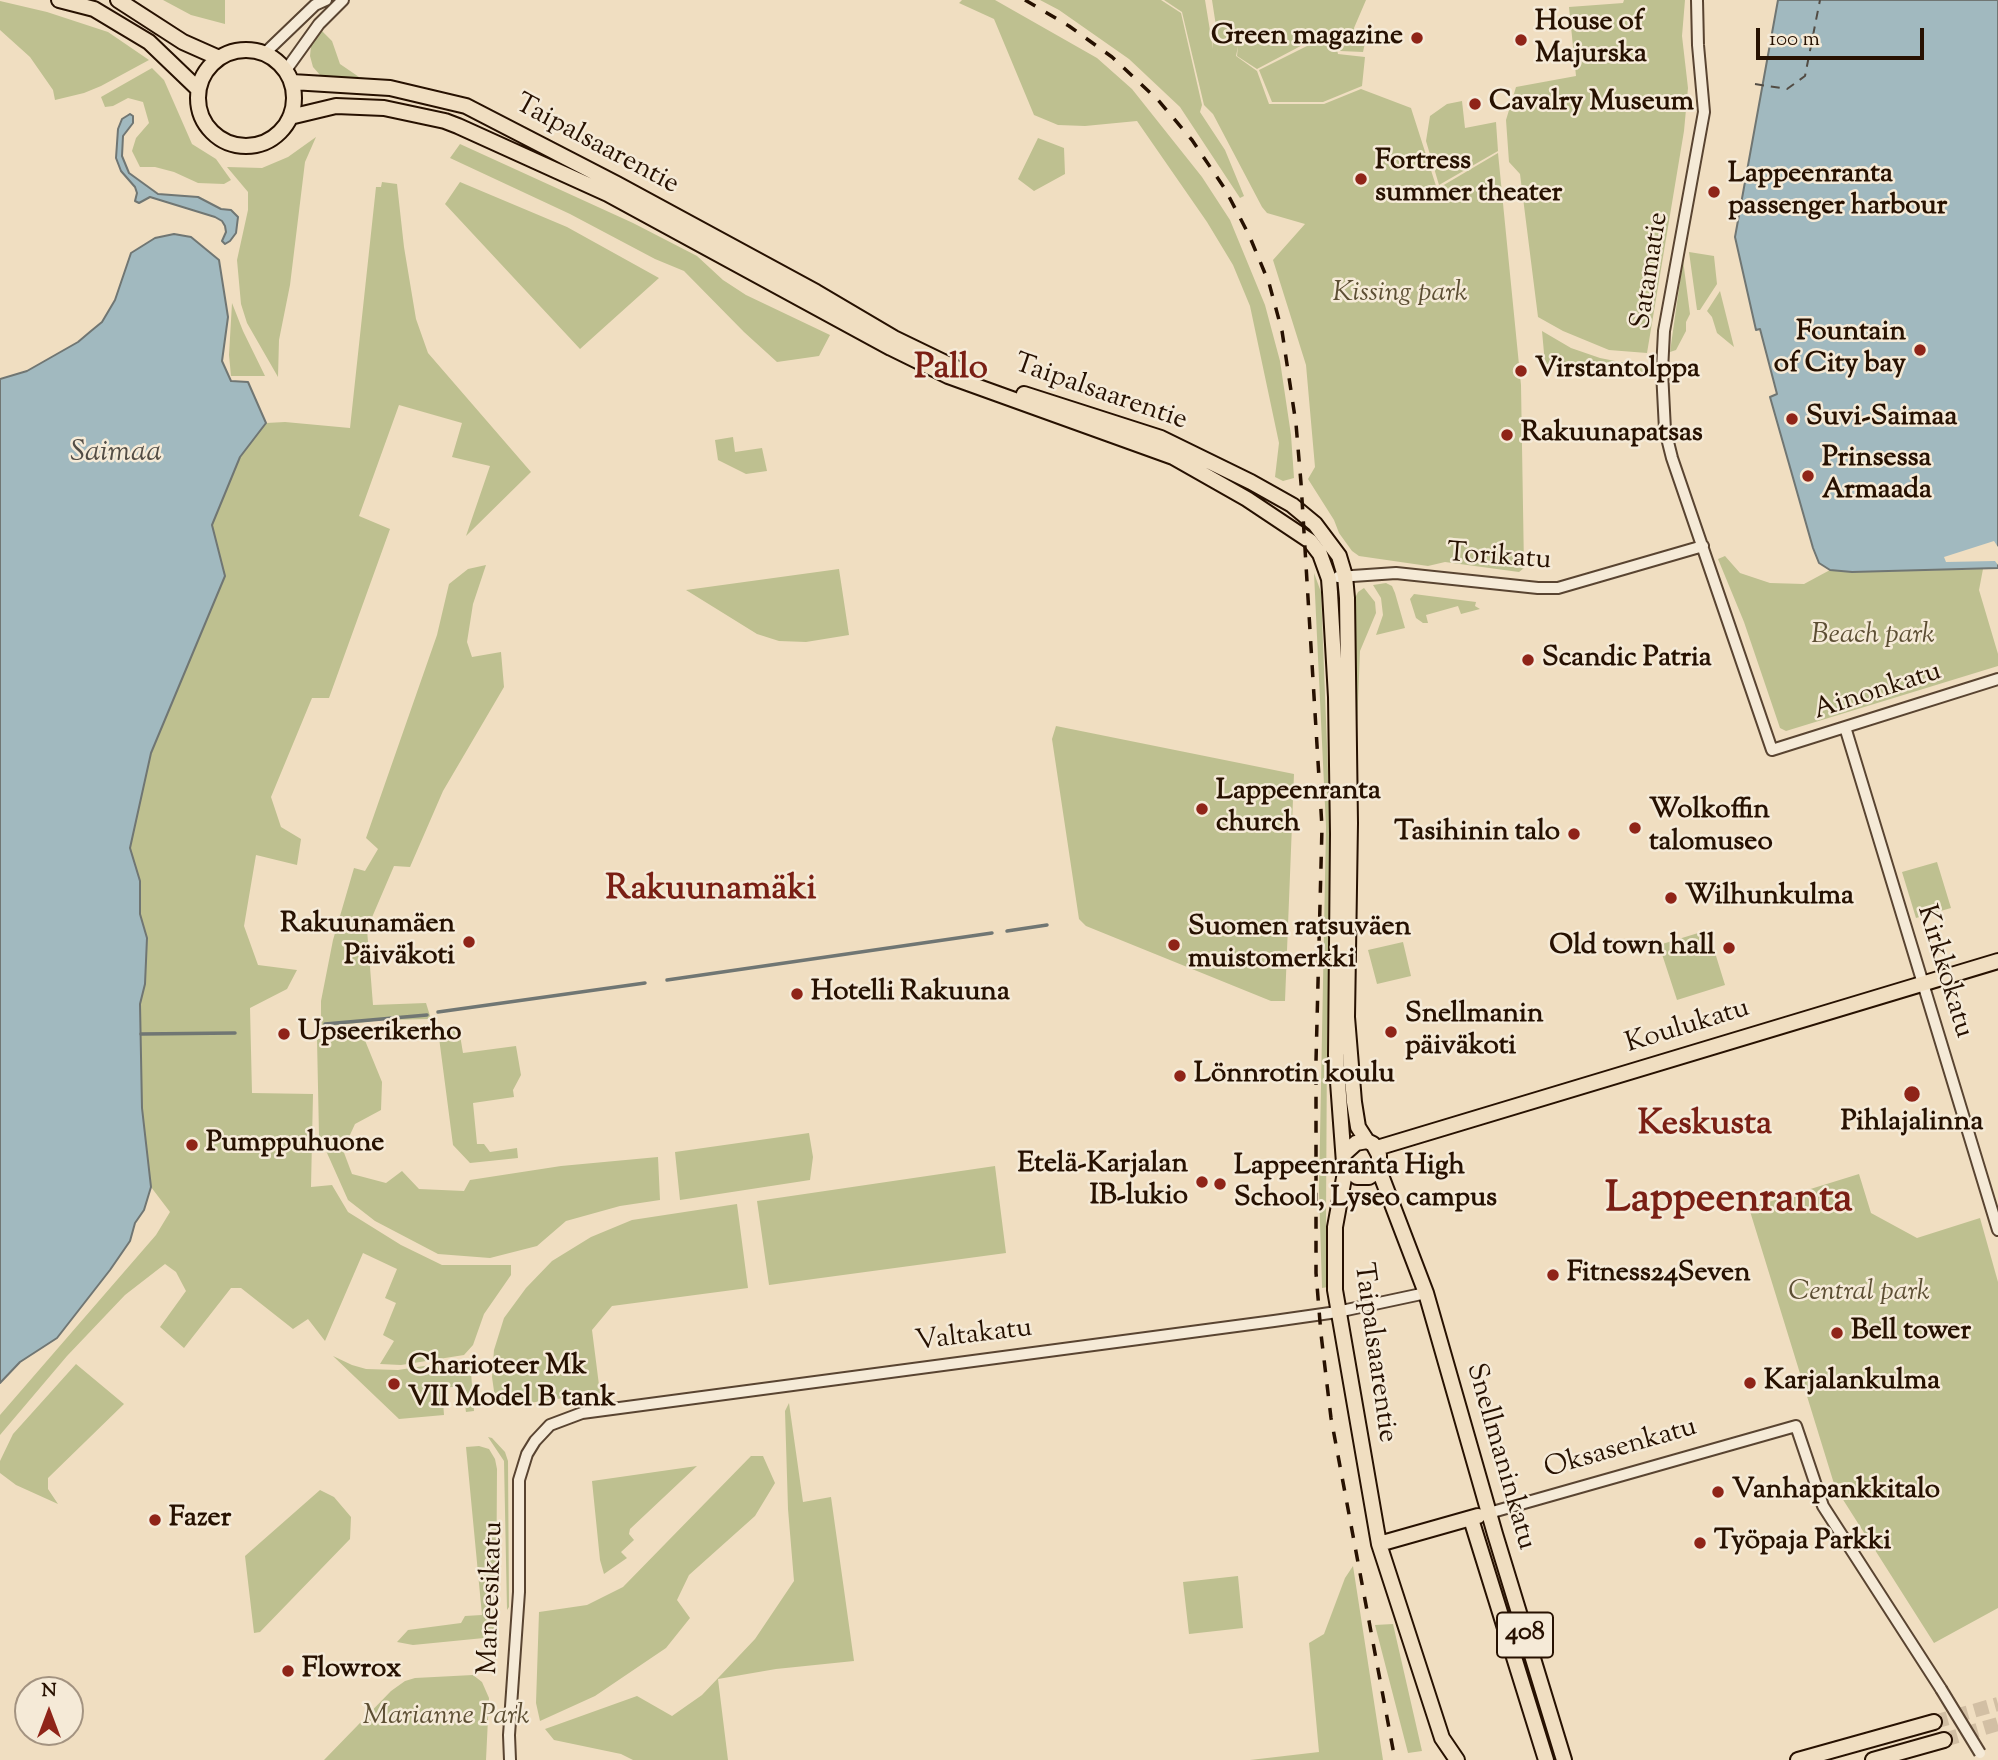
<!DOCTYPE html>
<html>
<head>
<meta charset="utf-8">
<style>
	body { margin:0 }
	#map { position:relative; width:1998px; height:1760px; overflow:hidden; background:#f0dec1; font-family:"Sorts Mill Goudy",serif }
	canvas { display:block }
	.north { position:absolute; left:14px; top:1676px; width:70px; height:70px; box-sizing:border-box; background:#f5ead7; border:2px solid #a39381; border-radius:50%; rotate:0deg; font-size:19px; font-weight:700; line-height:28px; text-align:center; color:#271101 }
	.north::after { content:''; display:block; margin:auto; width:24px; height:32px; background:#8f2418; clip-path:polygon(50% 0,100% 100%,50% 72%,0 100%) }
	.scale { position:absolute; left:1756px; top:28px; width:168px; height:32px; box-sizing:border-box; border:4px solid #271101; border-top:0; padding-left:9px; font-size:21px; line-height:24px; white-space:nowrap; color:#271101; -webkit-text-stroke:5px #f5ead7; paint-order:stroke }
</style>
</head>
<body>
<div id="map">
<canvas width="1998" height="1760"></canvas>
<div class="north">N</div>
<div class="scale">100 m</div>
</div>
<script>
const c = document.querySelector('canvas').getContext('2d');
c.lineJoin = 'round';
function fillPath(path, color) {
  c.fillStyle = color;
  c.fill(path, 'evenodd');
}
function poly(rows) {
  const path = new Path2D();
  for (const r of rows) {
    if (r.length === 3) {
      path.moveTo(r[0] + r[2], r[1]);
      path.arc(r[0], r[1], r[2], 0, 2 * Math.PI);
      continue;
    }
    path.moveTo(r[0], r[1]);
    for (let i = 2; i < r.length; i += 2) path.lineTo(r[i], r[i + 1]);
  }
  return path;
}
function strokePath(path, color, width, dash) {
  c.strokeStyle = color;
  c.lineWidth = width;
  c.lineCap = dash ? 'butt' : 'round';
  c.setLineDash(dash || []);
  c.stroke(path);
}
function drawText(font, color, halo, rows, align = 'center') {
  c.font = font + ' "Sorts Mill Goudy",serif';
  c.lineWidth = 5;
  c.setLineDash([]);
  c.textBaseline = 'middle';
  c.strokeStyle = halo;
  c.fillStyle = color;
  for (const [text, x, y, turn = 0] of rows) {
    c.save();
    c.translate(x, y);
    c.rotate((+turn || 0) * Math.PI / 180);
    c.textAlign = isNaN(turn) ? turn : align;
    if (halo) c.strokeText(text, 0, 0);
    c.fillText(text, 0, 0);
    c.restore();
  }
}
fillPath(poly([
	[163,0,225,0,225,24,191,15],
	[962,0,995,0,1097,58,1132,89,1202,177,1230,220,1265,305,1280,361,1291,435,1294,478,1283,481,1275,477,1279,443,1250,306,1233,265,1207,222,1137,121,1085,126,1058,125,1034,115,994,19,959,3],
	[1040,0,1161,0,1181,13,1202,105,1200,112,1225,150,1244,196,1240,198,1180,107,1129,59,1059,10],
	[1164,0,1205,0,1213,49,1212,34,1216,26,1212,0,1366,0,1354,28,1355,42,1365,43,1363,52,1340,51,1333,29,1257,69,1237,56,1238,46,1236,56,1257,71,1269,104,1324,104,1361,89,1411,108,1437,189,1498,153,1521,385,1524,568,1519,572,1445,562,1428,566,1359,556,1352,551,1339,533,1334,520,1308,479,1315,467,1306,365,1273,260,1305,224,1267,213,1262,207,1213,114,1204,105,1182,12],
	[1624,0,1685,0,1682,36,1688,88,1684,131,1647,353,1609,350,1563,331,1538,317,1520,174,1509,162,1506,120,1516,87,1576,76,1569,7,1623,3],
	[0,1,47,12,108,32,149,60,101,86,84,93,55,100,53,90,30,57,0,30],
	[322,31,332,41,340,64,359,77,371,79,372,82,332,81,320,75,313,67,310,56,311,46],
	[1333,33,1338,54,1365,57,1362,86,1323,102,1272,102,1259,70],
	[152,68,164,80,192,144,216,159,231,180,224,184,198,183,174,172,155,167,140,167,132,151,136,138,149,123,143,102,128,98,113,106,105,107,101,97],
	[1462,101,1465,128,1496,122,1498,151,1439,185,1426,141,1430,116,1447,104],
	[316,137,305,162,290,285,279,340,278,377,247,323,241,304,237,260,248,210,248,192,227,167,262,168,288,157],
	[1038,138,1064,148,1065,174,1034,191,1018,179],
	[460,144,633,223,697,256,723,280,746,295,830,335,819,356,777,362,744,332,684,271,655,259,570,214,450,158],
	[382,182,397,184,404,247,416,319,428,353,531,472,466,536,490,466,452,457,462,423,399,405,359,516,390,529,329,698,312,698,271,797,281,827,301,839,297,865,256,855,244,926,258,965,297,970,287,989,250,1008,252,1093,313,1094,311,1187,332,1185,348,1212,401,1245,442,1265,511,1265,511,1275,484,1314,473,1345,464,1355,401,1365,380,1364,394,1341,383,1335,396,1303,385,1298,397,1269,363,1253,325,1341,308,1319,293,1329,241,1288,231,1288,184,1348,160,1327,186,1291,176,1272,165,1264,125,1295,67,1356,0,1435,0,1415,156,1235,170,1212,151,1187,142,1108,140,1004,145,984,147,938,140,914,140,881,130,849,151,753,225,576,212,525,240,457,266,423,285,422,350,428,376,187,381,187],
	[460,182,567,227,659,278,580,349,445,204],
	[1689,252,1714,256,1717,284,1700,310,1697,310],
	[1683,260,1690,314,1686,322,1686,331,1676,350,1670,352],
	[1720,291,1734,347,1717,333,1712,317,1707,311],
	[232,303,243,331,265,376,231,376,229,355],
	[1542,331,1571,348,1600,358,1645,367,1644,372,1545,364],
	[733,437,735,452,762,448,767,471,746,474,718,460,715,440],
	[1725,556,1740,573,1770,583,1804,584,1830,570,1852,572,1983,569,1979,590,1998,654,1998,666,1786,731,1780,728,1744,622,1718,559],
	[486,565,473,604,467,642,472,657,501,652,504,687,443,791,410,867,394,866,367,929,373,1005,426,1003,431,1019,383,1020,321,1027,321,1001,333,940,354,868,365,871,378,849,366,838,437,635,449,584,468,569],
	[839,569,849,635,806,642,779,641,757,634,686,590],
	[1314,573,1321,592,1332,874,1327,1043,1326,1220,1328,1287,1322,1288,1319,1189,1326,827],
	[1386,583,1392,586,1395,593,1405,628,1376,635,1383,615,1381,598,1373,585],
	[1364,588,1375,602,1376,613,1360,651,1357,727,1350,721,1352,604,1358,592],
	[1414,594,1476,602,1475,606,1480,609,1461,614,1458,606,1426,615,1428,623,1423,623,1416,618,1410,599],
	[1056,726,1294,774,1285,1001,1271,1001,1086,926,1079,919,1052,739],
	[1937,862,1951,908,1916,918,1902,872],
	[1708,930,1725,985,1677,1000,1659,945],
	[1403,942,1411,976,1377,984,1368,950],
	[459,1029,463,1053,516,1046,521,1075,513,1090,514,1097,473,1103,477,1144,484,1144,490,1152,517,1148,518,1158,470,1163,453,1145,438,1030],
	[364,1038,382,1082,381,1110,355,1124,343,1150,352,1174,386,1183,402,1171,419,1189,464,1191,470,1180,561,1166,658,1157,660,1200,620,1206,566,1221,537,1246,490,1258,438,1254,375,1221,348,1200,319,1135,317,1039],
	[809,1133,813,1157,810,1180,680,1200,675,1152],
	[995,1166,1006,1253,769,1285,757,1201],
	[1859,1174,1871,1213,1917,1238,1980,1218,1998,1282,1998,1608,1934,1643,1835,1487,1749,1208],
	[737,1204,748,1288,612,1306,592,1330,600,1393,500,1407,496,1405,492,1377,494,1350,504,1318,526,1288,552,1261,591,1237,632,1220],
	[333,1356,352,1365,366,1369,398,1370,470,1359,474,1411,466,1412,462,1386,442,1388,444,1415,399,1419],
	[76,1364,124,1404,48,1478,48,1489,58,1504,16,1485,0,1473,0,1461,13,1434],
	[789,1403,803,1502,831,1497,854,1661,776,1669,718,1679,728,1760,633,1760,621,1754,554,1740,545,1729,637,1696,672,1716,702,1695,755,1639,794,1581,788,1509,785,1411],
	[488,1437,492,1438,505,1452,508,1461,509,1607,507,1610,504,1461],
	[479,1446,489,1449,495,1459,497,1469,496,1627,484,1638,413,1645,397,1642,408,1630,461,1623,465,1616,482,1615,466,1447],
	[751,1456,763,1456,775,1483,755,1516,689,1575,677,1600,690,1618,666,1648,595,1696,540,1721,536,1703,539,1612,587,1605,623,1587],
	[697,1466,630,1529,629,1534,634,1540,621,1552,627,1558,604,1574,600,1560,592,1481],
	[320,1490,334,1497,351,1517,350,1539,260,1632,254,1633,245,1556],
	[1353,1566,1383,1760,1250,1760,1319,1752,1309,1643,1324,1634,1345,1578],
	[1238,1576,1243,1628,1189,1634,1183,1582],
	[1393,1624,1422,1751,1408,1753,1375,1625],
	[473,1675,482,1682,489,1698,486,1760,324,1760,391,1691,405,1681,415,1678]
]), '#bec090');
const water = poly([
	[1778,0,1998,0,1998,568,1852,572,1830,570,1819,563,1813,548,1770,397,1777,394,1760,329,1756,330,1735,237,1778,0],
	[130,114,133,116,133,123,123,136,122,156,129,173,158,194,198,197,221,209,231,210,238,217,236,233,230,241,225,244,222,241,226,232,225,226,222,221,215,217,150,197,139,203,135,201,137,193,135,187,121,171,116,158,118,129,122,119,130,114],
	[174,234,191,237,219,260,228,317,222,361,231,381,248,382,266,423,240,457,212,525,225,576,151,753,130,848,140,881,140,914,147,938,145,984,140,1004,142,1108,151,1187,144,1210,135,1223,130,1241,110,1270,57,1338,20,1362,0,1383,0,379,27,371,78,342,91,331,102,322,115,300,131,253,155,238,174,234]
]);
fillPath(water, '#a1b9bf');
strokePath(water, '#707673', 2);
fillPath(poly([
	[1994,541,1998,547,1998,565,1995,561,1946,562,1944,557]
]), '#f0dec1');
strokePath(poly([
	[1007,931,1047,925],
	[667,980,992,933],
	[438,1012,645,983],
	[325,1024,427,1015],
	[141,1034,235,1033]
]), '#707673', 3.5);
strokePath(poly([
	[1755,84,1787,89,1805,76,1820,0]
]), '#524c44', 2, [9, 7]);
strokePath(poly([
	[1934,1722,1998,1704],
	[1944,1740,1998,1724]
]), '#d2bfa4', 14, [14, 7]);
const minor = poly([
	[1697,0,1698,45,1704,112,1664,331,1662,371,1665,430,1672,458,1772,750,1998,679],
	[264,54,315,5,326,0],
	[286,70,319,24,343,0],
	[1338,577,1396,573,1538,588,1558,588,1703,546],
	[1845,727,1998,1230],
	[1489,1513,1796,1426,1823,1506,1941,1689],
	[510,1760,509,1735,519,1592,519,1480,527,1454,535,1441,550,1425,582,1413,1274,1321,1337,1312,1426,1293]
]);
const major = poly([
	[59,0,94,9,149,42,198,89],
	[118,0,183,42,219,58],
	[246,98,48],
	[292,82,390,88,466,106,617,184,816,292,894,338,956,368],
	[290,117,336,106,384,108,445,121,458,126,608,194,891,348,948,376,1173,457,1247,499,1310,541,1320,554,1329,579,1330,592,1336,697,1338,834,1336,1055,1344,1163,1346,1167,1357,1177,1369,1177,1379,1170,1379,1155,1373,1144,1367,1141,1356,1143,1345,1153],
	[1024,394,1161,438,1251,482,1292,505,1315,524,1339,556,1345,576,1347,598,1350,823,1347,1017,1354,1102,1358,1127,1367,1141],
	[1377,1148,1998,961],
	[1346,1167,1335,1227,1335,1290,1379,1544,1442,1738,1457,1760],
	[1379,1170,1426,1293,1495,1534,1564,1760],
	[1471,1519,1546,1760],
	[1379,1544,1478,1516],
	[1798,1760,1934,1722],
	[1873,1760,1944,1740]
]);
strokePath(minor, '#594431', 14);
strokePath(major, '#271101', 18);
strokePath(minor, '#f5ead7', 10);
strokePath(major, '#f0dec1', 14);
strokePath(poly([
	[1025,0,1069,26,1112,57,1158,100,1192,140,1225,189,1249,235,1269,283,1282,331,1296,424,1301,483,1322,827,1316,1061,1316,1273,1321,1334,1331,1418,1395,1760]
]), '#271101', 3.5, [12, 12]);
const minorBridge = poly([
	[1941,1689,1980,1753]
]);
strokePath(minorBridge, '#594431', 14, []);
strokePath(minorBridge, '#f5ead7', 10);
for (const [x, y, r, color] of [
	[1417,38,7,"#8f2418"],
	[1521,40,7,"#8f2418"],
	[1475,104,7,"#8f2418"],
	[1361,179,7,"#8f2418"],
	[1714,192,7,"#8f2418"],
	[1920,350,7,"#8f2418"],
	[1521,371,7,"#8f2418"],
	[1792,419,7,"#8f2418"],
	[1507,435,7,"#8f2418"],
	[1808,476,7,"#8f2418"],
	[1528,660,7,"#8f2418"],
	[1202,809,7,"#8f2418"],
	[1635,828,7,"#8f2418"],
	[1574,834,7,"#8f2418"],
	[1671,898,7,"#8f2418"],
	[469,942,7,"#8f2418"],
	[1174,945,7,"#8f2418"],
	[1729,948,7,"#8f2418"],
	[797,994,7,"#8f2418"],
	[1391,1032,7,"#8f2418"],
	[284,1034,7,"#8f2418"],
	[1180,1076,7,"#8f2418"],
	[1912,1094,9,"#8f2418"],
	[192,1145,7,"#8f2418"],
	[1202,1182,7,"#8f2418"],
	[1220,1184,7,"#8f2418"],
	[1553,1275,7,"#8f2418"],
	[1837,1333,7,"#8f2418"],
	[1750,1383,7,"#8f2418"],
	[394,1384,7,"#8f2418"],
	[1718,1492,7,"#8f2418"],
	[155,1520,7,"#8f2418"],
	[1700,1543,7,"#8f2418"],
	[288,1671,7,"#8f2418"]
]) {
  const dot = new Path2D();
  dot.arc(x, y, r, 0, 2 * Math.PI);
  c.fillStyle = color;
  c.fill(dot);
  strokePath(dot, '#f5ead7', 2.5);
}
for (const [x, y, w] of [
	[1525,1635,56]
]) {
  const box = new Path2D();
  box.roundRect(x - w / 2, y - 22.5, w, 45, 5);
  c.fillStyle = '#f5ead7';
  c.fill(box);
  strokePath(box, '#271101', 2);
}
drawText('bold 26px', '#271101', null, [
	["408",1525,1635]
]);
drawText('bold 28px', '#271101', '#f5ead7', [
	["House of",1535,24],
	["Majurska",1535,56],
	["Green magazine",1403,38,"right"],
	["Cavalry Museum",1489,104],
	["Fortress",1375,163],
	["summer theater",1375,195],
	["Lappeenranta",1728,176],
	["passenger harbour",1728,208],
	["Fountain",1906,334,"right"],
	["of City bay",1906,366,"right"],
	["Virstantolppa",1535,371],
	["Suvi-Saimaa",1806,419],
	["Rakuunapatsas",1521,435],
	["Prinsessa",1822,460],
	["Armaada",1822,492],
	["Scandic Patria",1542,660],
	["Lappeenranta",1216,793],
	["church",1216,825],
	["Wolkoffin",1649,812],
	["talomuseo",1649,844],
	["Tasihinin talo",1560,834,"right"],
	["Wilhunkulma",1685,898],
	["Rakuunamäen",455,926,"right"],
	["Päiväkoti",455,958,"right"],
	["Suomen ratsuväen",1188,929],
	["muistomerkki",1188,961],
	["Old town hall",1715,948,"right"],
	["Hotelli Rakuuna",811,994],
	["Snellmanin",1405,1016],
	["päiväkoti",1405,1048],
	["Upseerikerho",298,1034],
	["Lönnrotin koulu",1194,1076],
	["Pihlajalinna",1912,1124,"center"],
	["Pumppuhuone",206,1145],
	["Etelä-Karjalan",1188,1166,"right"],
	["IB-lukio",1188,1198,"right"],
	["Lappeenranta High",1234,1168],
	["School, Lyseo campus",1234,1200],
	["Fitness24Seven",1567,1275],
	["Bell tower",1851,1333],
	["Charioteer Mk",408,1368],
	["VII Model B tank",408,1400],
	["Karjalankulma",1764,1383],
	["Vanhapankkitalo",1732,1492],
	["Fazer",169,1520],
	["Työpaja Parkki",1714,1543],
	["Flowrox",302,1671]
], 'left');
drawText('28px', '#271101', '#f5ead7', [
	["Taipalsaarentie",596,146,28],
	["Satamatie",1652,271,-81],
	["Taipalsaarentie",1100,394,19],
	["Torikatu",1499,559,4],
	["Ainonkatu",1878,693,-18],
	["Kirkkokatu",1943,972,73],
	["Koulukatu",1688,1028,-17],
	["Valtakatu",974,1337,-7],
	["Taipalsaarentie",1373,1353,82],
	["Oksasenkatu",1621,1450,-16],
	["Snellmaninkatu",1499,1457,74],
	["Maneesikatu",493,1598,-88]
]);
drawText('italic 28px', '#5c4e33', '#f5ead7', [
	["Kissing park",1400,295],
	["Beach park",1873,637],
	["Central park",1859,1294],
	["Marianne Park",446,1718]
]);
drawText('italic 30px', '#524c44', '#f5ead7', [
	["Saimaa",116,455]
]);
drawText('bold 35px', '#7a1f14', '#f5ead7', [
	["Pallo",951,371],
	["Rakuunamäki",711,892],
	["Keskusta",1705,1127]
]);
drawText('bold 42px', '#7a1f14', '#f5ead7', [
	["Lappeenranta",1729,1203]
]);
</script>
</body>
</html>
